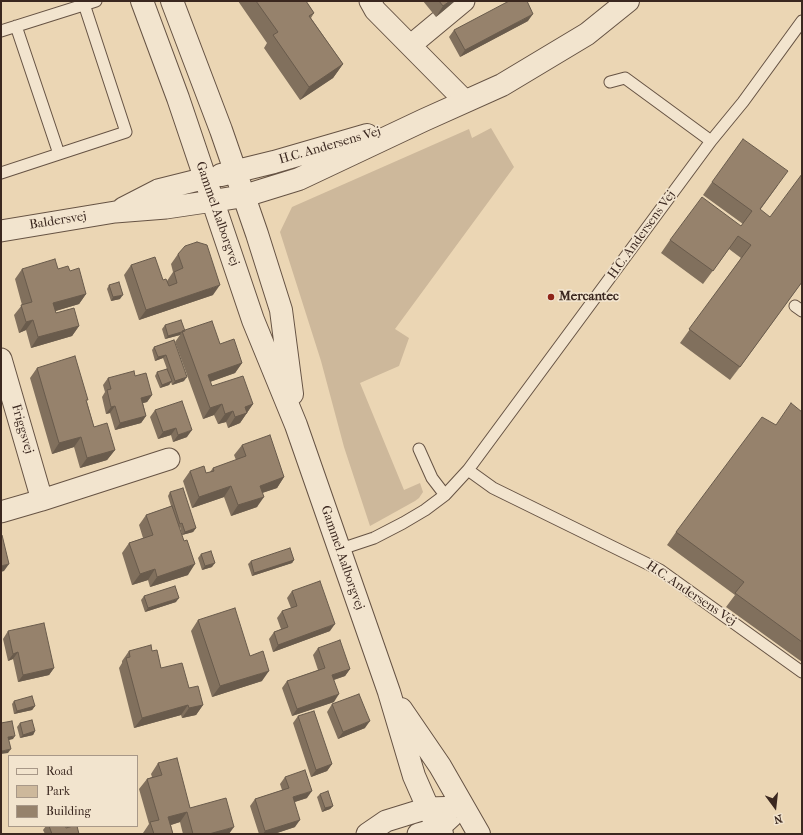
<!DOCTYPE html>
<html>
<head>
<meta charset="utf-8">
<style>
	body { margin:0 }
	#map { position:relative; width:803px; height:835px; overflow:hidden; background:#ebd6b4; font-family:"IM FELL French Canon",serif }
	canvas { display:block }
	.frame { position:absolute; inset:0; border:2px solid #3a271f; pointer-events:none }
	.legend { position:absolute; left:8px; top:755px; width:130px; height:72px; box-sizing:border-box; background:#f2e4ce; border:1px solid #a89888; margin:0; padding:5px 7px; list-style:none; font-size:12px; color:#3a271f }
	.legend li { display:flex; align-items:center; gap:8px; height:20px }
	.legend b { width:20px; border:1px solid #a89888 }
	.north { position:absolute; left:755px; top:787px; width:40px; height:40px; -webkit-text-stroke:3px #f2e4ce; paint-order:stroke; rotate:165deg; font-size:11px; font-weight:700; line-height:16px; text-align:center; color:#3a271f }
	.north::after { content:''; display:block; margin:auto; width:14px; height:18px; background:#3a271f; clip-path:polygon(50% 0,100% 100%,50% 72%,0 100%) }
</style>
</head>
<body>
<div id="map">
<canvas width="803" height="835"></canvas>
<div class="frame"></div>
<ul class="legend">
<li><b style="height:5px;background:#f2e4ce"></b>Road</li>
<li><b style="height:11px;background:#cdb89b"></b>Park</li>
<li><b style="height:11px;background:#96826c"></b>Building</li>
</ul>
<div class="north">N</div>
</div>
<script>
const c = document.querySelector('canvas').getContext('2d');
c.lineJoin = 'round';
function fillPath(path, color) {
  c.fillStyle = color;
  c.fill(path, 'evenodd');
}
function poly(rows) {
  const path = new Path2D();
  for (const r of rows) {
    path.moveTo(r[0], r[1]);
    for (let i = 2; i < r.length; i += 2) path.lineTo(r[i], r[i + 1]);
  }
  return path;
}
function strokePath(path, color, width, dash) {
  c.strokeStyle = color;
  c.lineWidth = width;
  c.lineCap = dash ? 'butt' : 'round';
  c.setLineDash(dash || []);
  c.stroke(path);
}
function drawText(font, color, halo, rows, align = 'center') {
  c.font = font + ' "IM FELL French Canon",serif';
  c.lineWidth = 3.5;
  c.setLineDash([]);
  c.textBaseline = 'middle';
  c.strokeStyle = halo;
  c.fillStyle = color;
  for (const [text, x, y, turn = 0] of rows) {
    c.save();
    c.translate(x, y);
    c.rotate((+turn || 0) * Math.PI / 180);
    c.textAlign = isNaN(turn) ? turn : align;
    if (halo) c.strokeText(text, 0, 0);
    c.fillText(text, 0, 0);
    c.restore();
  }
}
fillPath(poly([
	[491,128,514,167,395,329,409,338,399,366,360,383,404,490,420,483,423,492,419,498,415,501,370,526,344,447,321,361,280,232,292,207,469,129,472,138]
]), '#cdb89b');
const service = poly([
	[16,26,59,154],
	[1,31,96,1],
	[610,82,625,78,711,141],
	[1,173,126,132,84,4],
	[795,306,802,311],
	[419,449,432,478,445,495],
	[468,470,493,488,660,570,802,672],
	[338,550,374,538,403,523,425,510,445,495,468,470,711,141,743,102,802,21]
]);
const minor = poly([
	[370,1,375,10,465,101],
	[411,45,464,1],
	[123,208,158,190,206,178],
	[1,231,115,212,166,208,213,201],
	[1,359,42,500,1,512],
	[42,500,169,459],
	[367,834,386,821,428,808,463,807],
	[418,834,439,828,452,816]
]);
const tertiary = poly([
	[142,1,178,98,253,320,296,425,389,692,414,776,428,808,442,834],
	[172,1,221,130,257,234,281,310,292,394],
	[221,175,274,162,367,135],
	[213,201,244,196,299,179,424,120,502,85,587,34,628,1],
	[401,709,440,766,479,834]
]);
strokePath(service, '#665344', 13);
strokePath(minor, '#665344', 23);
strokePath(tertiary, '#665344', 24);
strokePath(service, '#f2e4ce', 11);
strokePath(minor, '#f2e4ce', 21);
strokePath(tertiary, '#f2e4ce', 22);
fillPath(poly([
	[238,1,306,1,314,13,311,18,343,64,333,78,300,100,264,48,267,43],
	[423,1,455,1,436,17],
	[528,21,460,57,449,37,454,30],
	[712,182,778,185,760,210,802,282,730,380,680,343,741,258,729,249,703,284,661,253,670,240,741,226,743,224,703,195],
	[178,254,213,295,139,320,124,275,131,265,163,280,167,281,173,272,171,264],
	[22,269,58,269,70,271,86,294,79,304,55,311,56,313,79,326,72,336,31,348,26,330,19,333,14,315,22,305,15,279],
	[109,285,120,299,111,301,107,289],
	[165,325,185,331,220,344,242,363,235,373,210,382,212,386,253,404,240,423,228,428,226,422,218,424,214,415,203,419,175,342,180,335,165,339,162,329],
	[174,340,184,381,172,385,171,382,169,385,160,388,155,376,157,372,167,369,163,358,155,361,152,350,154,347],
	[37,368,87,402,94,427,115,450,107,460,80,468,74,447,52,454,30,378],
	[135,376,152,395,147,402,143,403,146,416,141,423,115,430,110,413,106,414,102,397,105,392,103,385,108,378],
	[155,410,187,437,173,442,171,435,158,439,150,417],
	[802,412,802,662,726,607,735,595,667,545,676,532],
	[242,445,284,477,277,488,262,493,257,507,231,516,224,497,192,508,183,481,190,471,206,473,210,472,213,468,236,460,234,455],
	[170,492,196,528,193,532,182,535,180,527,179,527,188,575,150,587,148,580,132,585,122,553,129,543,143,538,139,525,146,515,171,506,168,496],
	[201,554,212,567,202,570,198,558],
	[294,560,292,563,252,576,248,564,251,561],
	[292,591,330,631,273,652,269,639,274,632,281,629,277,618,282,611,291,608,287,598],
	[144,596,176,602,145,612,141,600],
	[198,620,250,656,262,681,212,697,191,631],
	[8,631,54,668,49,675,18,682,13,659,8,661,3,639],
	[318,648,350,669,345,676,334,680,334,702,292,716,282,688,287,681,318,670,313,655],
	[129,651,152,651,161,668,189,688,203,705,196,715,182,718,181,715,134,728,119,668,122,663,122,661],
	[14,701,35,706,32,710,14,714,12,704],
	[332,704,365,728,338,739,327,712],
	[298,716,332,764,327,771,311,777,293,723],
	[20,723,35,731,33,735,20,738,17,727],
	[158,763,190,808,229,834,183,834,180,822,171,825,173,834,144,834,143,833,149,824,139,789,147,779,152,777,151,774],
	[285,777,307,798,295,802,295,827,274,834,259,834,250,806,255,799,282,790,280,784],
	[320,794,333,806,330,809,322,812,317,797],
	[46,826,66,826,66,828,79,834,45,834,43,830]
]), '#81705d');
fillPath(poly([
	[450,1,455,1,436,17,443,6],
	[533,14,528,21,460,57,465,50],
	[343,64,333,78,300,100,309,87],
	[802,282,730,380,740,367],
	[220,285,213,295,139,320,146,310],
	[86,294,79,304,46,314,53,303],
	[123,295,120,299,111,301,113,297],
	[33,320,26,330,19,333,26,322],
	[79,326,72,336,31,348,38,337],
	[182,331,180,335,165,339,168,336],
	[166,355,163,358,155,361,158,357],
	[242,363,235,373,201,385,208,375],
	[187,377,184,381,172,385,175,381],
	[172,381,169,385,160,388,162,385],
	[152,395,147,402,136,405,141,398],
	[222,404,214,415,203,419,210,408],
	[253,404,240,423,228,428,235,417,245,407],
	[115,406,110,413,106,414,111,407],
	[233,411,226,422,218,424,225,414],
	[146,416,141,423,115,430,120,423],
	[176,428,171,435,158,439,163,432],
	[192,430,187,437,173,442,178,435],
	[81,437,74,447,52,454,59,443],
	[115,450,107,460,80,468,87,458],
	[284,477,277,488,253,496,260,486],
	[231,486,224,497,192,508,199,497],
	[264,497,257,507,231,516,238,505],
	[196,528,193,532,182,535,185,532],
	[294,560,292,563,252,576,254,573],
	[215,563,212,567,202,570,205,566],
	[9,564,4,571,1,572,1,566],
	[195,564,188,575,150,587,157,577],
	[155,569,148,580,132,585,140,574],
	[179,598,176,602,145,612,148,608],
	[335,624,330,631,273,652,278,645],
	[18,652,13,659,8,661,13,654],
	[54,668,49,675,18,682,23,675],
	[350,669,345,676,327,682,332,675],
	[269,671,262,681,212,697,220,686],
	[339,694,334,702,292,716,297,709],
	[188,705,181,715,134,728,142,718],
	[203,705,196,715,182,718,189,708],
	[35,706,32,710,14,714,17,711],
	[370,721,365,728,338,739,343,732],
	[35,731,33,735,20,738,23,735],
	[15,736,13,739,6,741,8,737],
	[11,749,8,753,1,754,2,751],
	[332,764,327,771,311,777,316,770],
	[312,791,307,798,288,804,293,797],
	[333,806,330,809,322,812,325,808],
	[187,812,180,822,161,828,168,817],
	[300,820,295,827,274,834,263,834,265,831],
	[234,827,229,834,209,834]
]), '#695b4c');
const building = poly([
	[256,1,306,1,314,13,309,16,343,64,309,87,273,35,278,32,256,1],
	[439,1,450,1,443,6,439,1],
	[509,1,527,1,533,14,465,50,454,30,509,1],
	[743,139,788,171,760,209,770,217,802,174,802,282,740,367,689,329,751,245,738,236,713,271,670,240,702,197,741,226,752,211,712,182,743,139],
	[197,242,207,245,220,285,146,310,131,265,155,257,163,280,166,279,169,286,177,283,174,272,183,268,178,254,185,246,197,242],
	[55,259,58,269,68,266,70,271,79,268,86,294,53,303,56,313,74,308,79,326,38,337,33,320,26,322,21,305,32,302,22,269,55,259],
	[119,282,123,295,113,297,109,285,119,282],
	[181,320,185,331,168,336,165,325,181,320],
	[212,321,220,344,234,339,242,363,208,375,212,386,243,376,253,404,245,407,247,413,235,417,233,411,225,414,222,404,210,408,182,331,212,321],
	[174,340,187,377,175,381,166,355,158,357,154,347,174,340],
	[75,356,88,400,86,400,94,427,107,423,115,450,87,458,81,437,59,443,37,368,75,356],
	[167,369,172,381,162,385,157,372,167,369],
	[134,371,135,376,146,373,152,395,141,398,146,416,120,423,115,406,111,407,107,390,111,389,108,378,134,371],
	[182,401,192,430,178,435,176,428,163,432,155,410,182,401],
	[791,403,802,412,802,642,735,593,744,582,676,532,762,417,776,425,791,403],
	[270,435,284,477,260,486,264,497,238,505,231,486,199,497,190,471,204,466,206,473,214,471,213,468,246,456,242,445,270,435],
	[183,488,196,528,185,532,182,523,180,524,170,492,183,488],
	[172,506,184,541,187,540,195,564,157,577,155,569,140,574,129,543,153,535,146,515,172,506],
	[1,535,2,535,9,564,1,566,1,535],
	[290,548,294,560,254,573,251,561,290,548],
	[211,551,215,563,205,566,201,554,211,551],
	[320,581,335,624,278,645,274,632,288,627,282,611,297,606,292,591,320,581],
	[175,586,179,598,148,608,144,596,175,586],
	[235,608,250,656,263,651,269,671,220,686,198,620,235,608],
	[44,623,54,668,23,675,18,652,13,654,8,631,44,623],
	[340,640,350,669,332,675,339,694,297,709,287,681,325,668,318,648,340,640],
	[151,645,152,651,157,650,161,668,182,663,189,688,198,686,203,705,189,708,188,705,142,718,126,658,130,657,129,651,151,645],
	[359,694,370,721,343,732,332,704,359,694],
	[32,696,35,706,17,711,14,701,32,696],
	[314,711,332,764,316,770,298,716,314,711],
	[32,720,35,731,23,735,20,723,32,720],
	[12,721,15,736,8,737,11,749,2,751,1,748,1,723,12,721],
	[177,758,190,808,226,798,234,827,209,834,193,834,187,812,168,817,173,834,154,834,150,822,159,820,147,779,162,775,158,763,177,758],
	[305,770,312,791,293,797,300,820,265,831,255,799,289,788,285,777,305,770],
	[328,791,333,806,325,808,320,794,328,791],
	[49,826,66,826,66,828,73,826,77,826,79,834,52,834,49,826]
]);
fillPath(building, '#96826c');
strokePath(building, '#695b4c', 1);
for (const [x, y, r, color] of [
	[551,297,4,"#8f2418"]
]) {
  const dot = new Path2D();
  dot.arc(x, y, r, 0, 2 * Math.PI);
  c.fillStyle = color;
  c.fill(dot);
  strokePath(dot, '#f2e4ce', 1.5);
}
drawText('13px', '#3a271f', '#f2e4ce', [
	["H.C. Andersens Vej",330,146,-16],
	["Gammel Aalborgvej",217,214,71],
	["Baldersvej",58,221,-9],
	["H.C. Andersens Vej",642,235,-54],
	["Friggsvej",22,429,74],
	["Gammel Aalborgvej",342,558,71],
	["H.C. Andersens Vej",691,594,34]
]);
drawText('bold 13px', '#3a271f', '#f2e4ce', [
	["Mercantec",559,297]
], 'left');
</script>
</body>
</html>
